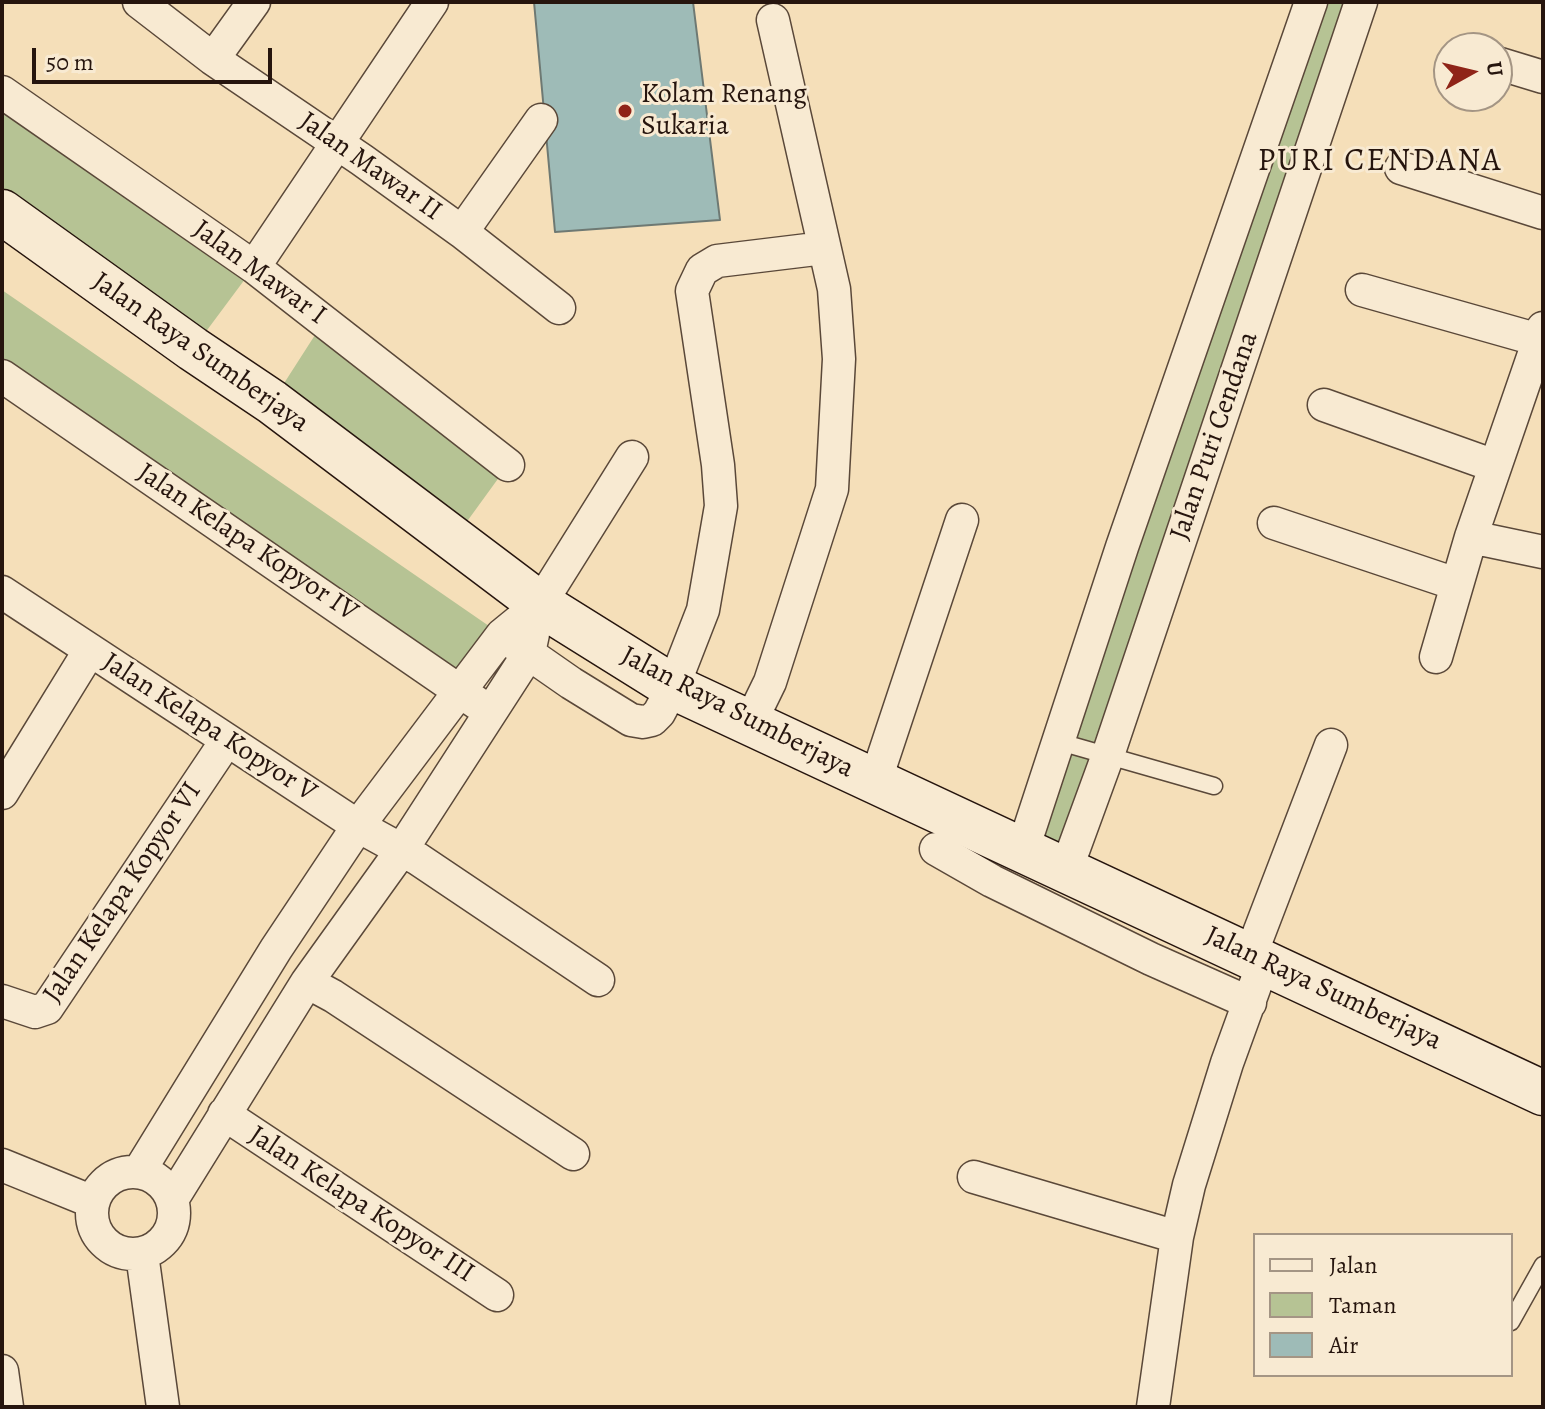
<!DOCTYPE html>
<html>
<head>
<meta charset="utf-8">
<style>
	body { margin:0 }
	#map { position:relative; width:1545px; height:1409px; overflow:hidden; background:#f5dfb9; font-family:Alegreya,serif }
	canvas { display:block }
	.frame { position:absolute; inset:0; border:4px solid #26150e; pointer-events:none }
	.legend { position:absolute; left:1253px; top:1233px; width:260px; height:144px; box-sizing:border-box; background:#f8ead2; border:2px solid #a49584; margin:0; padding:10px 14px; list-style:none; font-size:24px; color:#26150e }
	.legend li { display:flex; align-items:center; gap:16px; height:40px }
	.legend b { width:40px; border:2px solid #a49584 }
	.north { position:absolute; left:1433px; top:32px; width:80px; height:80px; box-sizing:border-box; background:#f8ead2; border:2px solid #a49584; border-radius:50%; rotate:82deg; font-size:22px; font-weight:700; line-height:32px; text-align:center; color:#26150e }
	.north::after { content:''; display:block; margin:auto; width:28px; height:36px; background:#8f2418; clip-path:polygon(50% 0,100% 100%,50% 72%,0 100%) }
	.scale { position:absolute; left:32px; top:48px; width:240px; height:36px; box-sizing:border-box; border:4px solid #26150e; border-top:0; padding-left:10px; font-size:24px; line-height:28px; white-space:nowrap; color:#26150e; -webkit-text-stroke:6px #f8ead2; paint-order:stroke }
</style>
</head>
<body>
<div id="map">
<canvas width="1545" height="1409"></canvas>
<div class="frame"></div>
<ul class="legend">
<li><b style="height:10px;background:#f8ead2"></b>Jalan</li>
<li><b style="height:22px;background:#b6c394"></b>Taman</li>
<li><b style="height:22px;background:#9ebbb7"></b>Air</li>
</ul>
<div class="north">U</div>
<div class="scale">50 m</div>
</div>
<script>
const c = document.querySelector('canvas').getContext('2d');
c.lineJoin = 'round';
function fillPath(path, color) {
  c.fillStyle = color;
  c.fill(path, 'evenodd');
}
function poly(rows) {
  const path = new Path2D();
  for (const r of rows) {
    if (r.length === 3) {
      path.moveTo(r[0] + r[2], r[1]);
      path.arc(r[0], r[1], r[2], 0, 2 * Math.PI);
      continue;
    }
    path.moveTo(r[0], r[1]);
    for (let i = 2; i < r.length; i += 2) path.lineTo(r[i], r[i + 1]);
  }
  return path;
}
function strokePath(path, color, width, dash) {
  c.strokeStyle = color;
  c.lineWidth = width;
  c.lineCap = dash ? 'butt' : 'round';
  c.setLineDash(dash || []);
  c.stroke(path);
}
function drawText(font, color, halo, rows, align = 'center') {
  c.font = font + ' Alegreya,serif';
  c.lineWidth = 6;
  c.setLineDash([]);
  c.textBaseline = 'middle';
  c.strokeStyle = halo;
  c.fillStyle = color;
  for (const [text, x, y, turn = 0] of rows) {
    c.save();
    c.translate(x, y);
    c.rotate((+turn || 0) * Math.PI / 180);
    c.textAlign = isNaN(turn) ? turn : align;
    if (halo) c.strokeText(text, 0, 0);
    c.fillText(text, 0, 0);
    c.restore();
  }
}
fillPath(poly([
	[1311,2,1361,2,1066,870,1023,849],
	[2,92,254,267,193,349,2,212],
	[2,290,502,635,461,690,2,376],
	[324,321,508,465,455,538,272,402]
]), '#b6c394');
const water = poly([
	[534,2,693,2,720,220,555,232,534,2]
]);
fillPath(water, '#9ebbb7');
strokePath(water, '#6e7973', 2);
const lane = poly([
	[1060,742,1214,786],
	[1511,1322,1543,1265]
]);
const street = poly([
	[139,2,213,59,362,160,462,232,559,308],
	[213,59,254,2],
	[1497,63,1543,77],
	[2,92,254,267,508,465],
	[1401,168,1543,213],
	[462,232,541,120],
	[254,267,432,2],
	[1362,290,1539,340],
	[2,376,477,703],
	[1324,405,1495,466],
	[1274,523,1456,584],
	[1471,537,1543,552],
	[2,592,358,826,418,859,598,980],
	[502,635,571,683,631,720,643,722,652,720,659,713,673,687,703,610,721,506,718,465,692,291,702,270,717,261,824,248],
	[1436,657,1471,537,1543,328],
	[750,723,770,682,832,489,839,359,834,289,773,20],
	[875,782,962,520],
	[2,793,90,650],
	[936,849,992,881,1151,959,1250,1003],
	[1023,849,1122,547,1311,2],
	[1066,870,1108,755,1361,2],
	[1251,954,1331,745],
	[307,982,333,996,573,1154],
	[2,1001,35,1012,47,1008,227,740],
	[224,1114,497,1295],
	[2,1165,93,1202],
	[140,1170,276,949,358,826,502,635,540,604,632,457],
	[133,1213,41],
	[974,1177,1177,1237],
	[173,1198,307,982,401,851,529,653,533,634],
	[142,1254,163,1407],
	[2,1371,7,1407],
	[1153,1407,1177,1237,1189,1185,1227,1063,1264,961]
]);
const secondary = poly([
	[2,212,193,349,272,402,540,604,673,687,1543,1093]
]);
strokePath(lane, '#5a4839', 19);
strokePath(street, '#5a4839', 35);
strokePath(secondary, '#26150e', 47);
strokePath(lane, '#f8ead2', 16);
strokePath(street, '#f8ead2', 32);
strokePath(secondary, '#f8ead2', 44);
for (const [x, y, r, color] of [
	[625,111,8,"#8f2418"]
]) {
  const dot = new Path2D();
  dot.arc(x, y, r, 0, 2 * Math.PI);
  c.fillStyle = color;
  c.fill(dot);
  strokePath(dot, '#f8ead2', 3);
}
drawText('28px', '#26150e', '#f8ead2', [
	["Kolam Renang",641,95],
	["Sukaria",641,127]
], 'left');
drawText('28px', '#26150e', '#f8ead2', [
	["Jalan Mawar II",370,167,35],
	["Jalan Mawar I",259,273,36],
	["Jalan Raya Sumberjaya",200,353,35],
	["Jalan Puri Cendana",1215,436,-71],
	["Jalan Kelapa Kopyor IV",247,543,34],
	["Jalan Raya Sumberjaya",737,713,27],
	["Jalan Kelapa Kopyor V",209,728,33],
	["Jalan Kelapa Kopyor VI",123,893,-56],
	["Jalan Raya Sumberjaya",1323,989,25],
	["Jalan Kelapa Kopyor III",361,1205,33]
]);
c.letterSpacing = '2px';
drawText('32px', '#26150e', '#f8ead2', [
	["PURI CENDANA",1380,162]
]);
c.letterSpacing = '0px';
</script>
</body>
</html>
